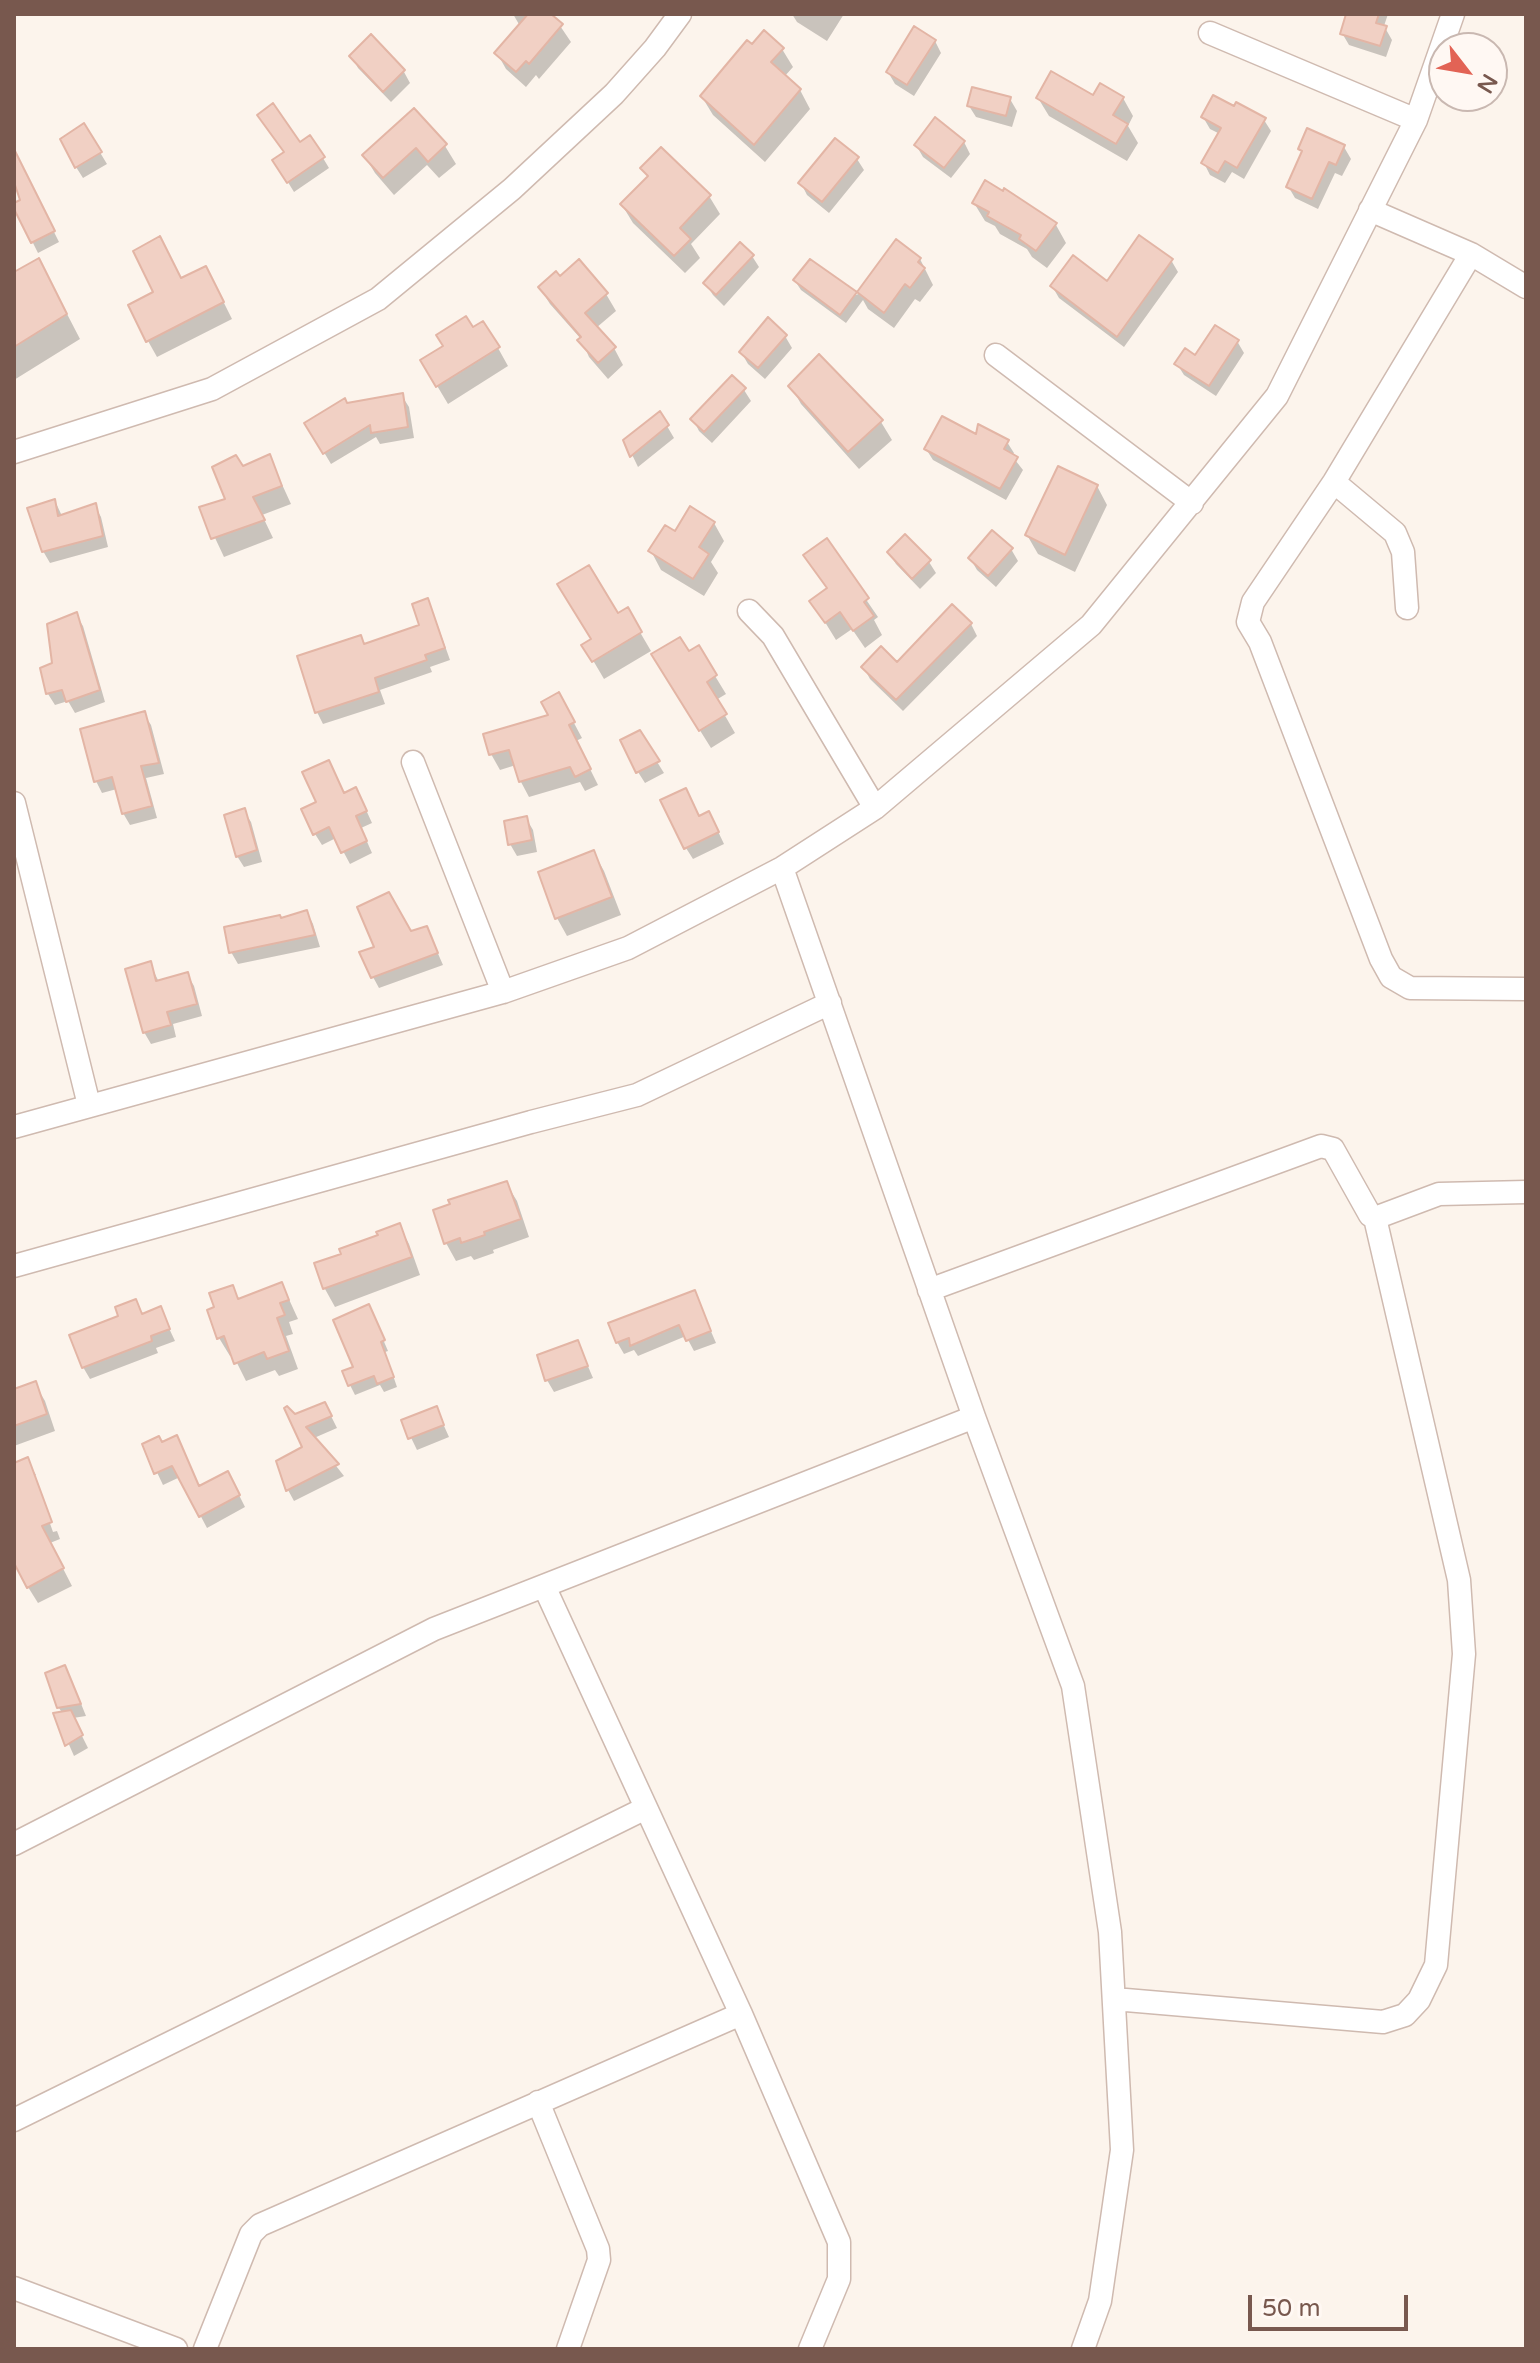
<!DOCTYPE html>
<html>
<head>
<meta charset="utf-8">
<style>
	body { margin:0 }
	#map { position:relative; width:1540px; height:2363px; overflow:hidden; background:#fcf4ec; font-family:"Varela Round",sans-serif }
	canvas { display:block }
	.frame { position:absolute; inset:0; border:16px solid #78584e; pointer-events:none }
	.north { position:absolute; left:1428px; top:32px; width:80px; height:80px; box-sizing:border-box; background:#fff8f3; border:2px solid #c9b8b1; border-radius:50%; rotate:121deg; font-size:22px; font-weight:700; line-height:32px; text-align:center; color:#78584e }
	.north::after { content:''; display:block; margin:auto; width:28px; height:36px; background:#e26355; clip-path:polygon(50% 0,100% 100%,50% 72%,0 100%) }
	.scale { position:absolute; left:1248px; top:2295px; width:160px; height:36px; box-sizing:border-box; border:4px solid #78584e; border-top:0; padding-left:10px; font-size:24px; line-height:28px; white-space:nowrap; color:#78584e; -webkit-text-stroke:6px #fff8f3; paint-order:stroke }
</style>
</head>
<body>
<div id="map">
<canvas width="1540" height="2363"></canvas>
<div class="frame"></div>
<div class="north">N</div>
<div class="scale">50 m</div>
</div>
<script>
const c = document.querySelector('canvas').getContext('2d');
c.lineJoin = 'round';
function fillPath(path, color) {
  c.fillStyle = color;
  c.fill(path, 'evenodd');
}
function poly(rows) {
  const path = new Path2D();
  for (const r of rows) {
    path.moveTo(r[0], r[1]);
    for (let i = 2; i < r.length; i += 2) path.lineTo(r[i], r[i + 1]);
  }
  return path;
}
function strokePath(path, color, width, dash) {
  c.strokeStyle = color;
  c.lineWidth = width;
  c.lineCap = dash ? 'butt' : 'round';
  c.setLineDash(dash || []);
  c.stroke(path);
}
fillPath(poly([
	[513,14,552,14,571,42,539,79,536,75,526,87,506,69,497,53,520,26],
	[792,14,844,14,827,41,797,22],
	[1348,14,1388,14,1384,26,1392,40,1386,57,1349,45,1342,33],
	[371,37,404,72,410,83,391,102,358,68,352,56],
	[935,41,941,53,914,96,895,84,888,72],
	[752,47,782,49,793,67,784,77,800,90,810,109,765,162,713,115,702,97],
	[1038,98,1123,98,1133,116,1128,126,1138,143,1127,161,1049,116],
	[1010,99,1017,111,1012,127,976,117,969,106],
	[414,111,445,146,456,164,439,178,427,165,394,195,375,173,364,155],
	[1203,117,1264,120,1271,131,1244,179,1232,172,1225,183,1210,175,1204,163,1220,134,1210,129],
	[84,126,107,164,83,178,76,167],
	[964,142,970,154,951,178,923,157,916,145],
	[300,145,323,158,329,168,294,192,281,171],
	[1344,147,1351,159,1342,176,1335,173,1318,209,1295,198,1288,186,1303,154,1300,149],
	[14,152,59,242,38,253,14,205,23,201,14,176],
	[857,159,864,170,829,213,807,195,801,183],
	[643,168,709,196,720,214,691,244,700,258,685,273,633,223,622,205,648,178],
	[1005,191,1056,225,1066,243,1047,268,1032,257,1027,249,1000,234,995,226,985,221,974,203,1003,194],
	[896,242,920,259,933,285,920,302,915,299,894,328,868,309,863,300,846,323,801,290,795,281,810,262,857,295],
	[752,256,759,267,724,306,713,295,706,284],
	[39,260,80,339,14,380,14,274],
	[1171,260,1178,272,1124,347,1059,298,1052,286,1107,284],
	[560,279,606,294,616,311,596,328,614,348,623,365,608,379,589,357,581,339,550,304,540,288],
	[181,281,215,285,232,319,157,357,148,341],
	[473,330,498,348,508,366,448,404,433,379],
	[785,336,792,348,765,379,748,364,741,352],
	[1237,341,1244,353,1216,396,1184,375,1177,364],
	[791,386,881,422,892,440,859,469,801,404],
	[744,390,751,401,712,443,699,431,693,419],
	[402,396,409,407,414,438,380,444,376,437,331,464,307,424,346,405],
	[667,426,674,438,638,467,625,440],
	[977,437,1007,442,1014,453,1012,456,1023,470,1006,500,933,460,926,449],
	[269,456,291,504,262,515,273,538,224,557,201,508,228,501,242,469],
	[1097,486,1107,505,1075,572,1038,554,1027,535],
	[55,501,62,516,95,506,101,517,108,547,50,563,43,551],
	[714,523,724,541,711,562,718,573,704,596,661,570,651,551,676,533],
	[905,537,929,562,936,573,920,589,896,564,889,553],
	[826,541,878,617,874,620,882,635,865,648,852,629,836,640,812,601,828,590,816,573],
	[1011,549,1018,561,996,587,977,570,970,558],
	[427,600,433,612,450,660,430,667,432,672,380,690,385,704,323,724,317,712,365,646,422,626],
	[952,607,971,624,977,636,903,711,870,679,864,668,897,665],
	[627,610,651,651,604,679,584,645],
	[76,615,83,626,105,702,75,713,68,701,55,705,48,694,42,669,54,664],
	[698,648,726,694,716,700,735,733,711,748,664,673],
	[567,710,582,738,576,741,598,785,585,791,580,782,529,797,521,782,516,765,500,770,491,754,486,736],
	[144,714,151,725,164,774,146,778,157,818,130,825,123,813,117,789,102,793,96,781],
	[639,733,664,773,645,783,638,772],
	[344,795,362,801,372,823,361,828,372,853,350,864,336,838,322,845,315,834],
	[244,811,251,822,262,862,244,867,237,856],
	[526,818,533,830,537,852,517,856,510,844],
	[699,818,715,825,724,844,693,859,686,848],
	[594,853,604,871,621,915,567,936,557,918],
	[307,912,313,924,320,947,238,964,231,952,280,920],
	[411,934,432,940,443,965,379,988,373,977],
	[150,964,159,982,187,974,194,986,202,1016,173,1024,176,1037,151,1044,144,1032],
	[506,1183,517,1201,529,1237,493,1250,494,1253,474,1260,471,1256,456,1261,446,1243],
	[399,1225,409,1244,420,1275,335,1307,325,1289,316,1264,344,1255],
	[282,1284,298,1319,289,1322,293,1334,286,1336,298,1369,279,1376,275,1370,246,1381,233,1355,230,1356,219,1338,217,1308,232,1287,239,1300],
	[694,1292,716,1343,694,1351,686,1336,638,1356,634,1350,624,1354,617,1342],
	[160,1309,175,1341,156,1348,158,1353,90,1379,83,1367,143,1316],
	[373,1316,388,1351,385,1352,397,1387,384,1392,380,1385,355,1395,344,1373,356,1368],
	[578,1343,593,1378,554,1392,547,1380],
	[35,1384,45,1401,55,1431,14,1446,14,1392],
	[436,1408,449,1437,417,1450,403,1421],
	[331,1416,337,1428,314,1438,344,1476,294,1501,288,1490,304,1448,294,1417],
	[177,1437,200,1488,234,1485,245,1507,207,1528,180,1477,163,1485,144,1445,161,1444],
	[27,1460,36,1475,33,1475,53,1532,57,1531,60,1539,50,1543,72,1586,38,1603,28,1587,14,1543,14,1465],
	[71,1679,86,1716,73,1718,88,1748,74,1756,56,1715,63,1714,59,1708]
]), '#0003');
const building = poly([
	[528,14,551,14,563,24,529,64,526,61,516,72,494,53,528,14],
	[1346,14,1379,14,1376,23,1387,26,1380,46,1340,34,1346,14],
	[914,26,936,40,907,85,886,72,914,26],
	[764,30,784,48,771,62,801,89,754,145,700,96,747,40,752,44,764,30],
	[371,34,405,70,383,92,349,56,371,34],
	[1051,71,1093,95,1100,83,1124,97,1113,115,1128,124,1116,144,1036,98,1051,71],
	[972,87,1011,97,1006,116,967,106,972,87],
	[1213,95,1234,106,1236,102,1266,118,1237,168,1225,161,1218,173,1201,163,1221,128,1201,117,1213,95],
	[273,103,300,142,310,135,325,157,287,183,272,160,284,152,257,115,273,103],
	[414,108,447,144,428,162,416,148,383,178,362,155,414,108],
	[935,117,965,141,944,168,914,145,935,117],
	[84,123,102,152,75,168,60,139,84,123],
	[1307,128,1345,145,1336,165,1329,162,1312,199,1286,187,1302,151,1298,149,1307,128],
	[835,138,859,157,822,202,798,183,835,138],
	[661,147,711,195,680,228,691,239,674,256,620,204,648,176,640,168,661,147],
	[14,149,55,231,31,243,14,209,14,203,20,200,14,182,14,149],
	[985,180,1003,191,1004,188,1057,223,1036,251,1019,239,1021,235,987,216,989,212,972,203,985,180],
	[1139,235,1173,259,1117,337,1050,286,1073,255,1107,281,1139,235],
	[160,236,181,278,206,266,224,302,146,342,128,305,153,292,133,251,160,236],
	[896,239,921,258,918,262,925,268,910,288,905,284,884,313,857,292,896,239],
	[740,242,754,255,716,295,703,283,740,242],
	[39,258,67,314,14,347,14,272,39,258],
	[579,259,608,293,585,313,616,347,598,363,577,340,581,337,538,287,556,271,560,276,579,259],
	[810,259,857,292,840,315,793,280,810,259],
	[466,316,473,327,483,321,500,347,436,387,420,360,443,346,436,335,466,316],
	[768,317,787,335,758,368,739,352,768,317],
	[1215,325,1239,340,1209,386,1174,364,1185,348,1195,355,1215,325],
	[819,354,883,420,848,452,788,386,819,354],
	[732,375,746,388,704,432,690,419,732,375],
	[403,393,408,427,371,433,370,425,323,454,304,423,345,398,347,403,403,393],
	[660,411,669,425,630,457,623,440,660,411],
	[942,416,976,434,978,424,1009,440,1004,449,1018,457,1000,489,924,449,942,416],
	[270,454,282,486,253,497,265,520,211,539,199,507,225,499,212,467,236,455,243,466,270,454],
	[1058,466,1098,485,1065,555,1025,535,1058,466],
	[55,499,58,516,96,503,103,536,42,552,27,508,55,499],
	[690,506,715,522,699,547,709,554,693,579,648,551,665,525,675,531,690,506],
	[992,530,1013,548,988,576,968,558,992,530],
	[905,534,931,560,912,579,887,552,905,534],
	[827,538,869,598,864,602,874,616,853,631,840,612,825,623,809,601,827,588,803,555,827,538],
	[589,565,618,613,628,607,642,632,592,662,581,645,591,639,557,584,589,565],
	[428,598,445,648,425,655,427,660,375,678,379,692,315,713,297,656,361,635,364,644,419,625,412,604,428,598],
	[952,604,972,623,896,700,861,667,881,646,897,662,952,604],
	[77,612,100,690,66,702,62,690,46,694,40,668,52,663,47,624,77,612],
	[680,637,689,651,699,645,717,675,707,682,727,714,699,731,651,654,680,637],
	[559,692,575,722,569,725,591,769,575,777,570,767,519,782,509,750,489,755,483,734,548,715,541,702,559,692],
	[145,711,159,763,141,766,152,806,122,814,112,777,94,782,80,729,145,711],
	[640,730,660,761,636,773,620,740,640,730],
	[329,760,344,793,356,787,367,811,356,816,367,841,341,853,329,827,313,835,301,809,316,802,302,772,329,760],
	[686,788,699,816,709,811,719,832,684,849,660,800,686,788],
	[245,808,257,850,236,857,224,815,245,808],
	[527,816,532,840,508,845,504,821,527,816],
	[594,850,612,897,555,919,538,872,594,850],
	[389,892,411,931,427,926,438,953,371,978,359,952,374,947,357,907,389,892],
	[307,910,315,935,229,953,224,927,280,915,281,918,307,910],
	[151,961,156,981,188,972,197,1004,167,1012,171,1025,143,1033,125,969,151,961],
	[507,1181,521,1219,484,1232,485,1235,461,1243,460,1238,444,1244,433,1210,450,1204,448,1200,507,1181],
	[400,1223,412,1257,323,1289,314,1263,341,1254,339,1249,378,1235,376,1232,400,1223],
	[282,1282,289,1300,280,1303,285,1315,277,1318,289,1351,267,1359,264,1352,234,1364,224,1336,217,1339,207,1310,214,1307,209,1293,233,1285,238,1299,282,1282],
	[695,1290,711,1331,686,1341,679,1325,630,1346,629,1338,616,1343,608,1323,695,1290],
	[136,1299,142,1314,161,1306,170,1329,151,1336,152,1341,82,1368,69,1335,118,1316,115,1307,136,1299],
	[369,1304,385,1340,381,1342,394,1377,377,1384,374,1376,348,1386,342,1371,353,1367,333,1320,369,1304],
	[578,1340,588,1366,545,1381,537,1355,578,1340],
	[36,1381,47,1414,14,1426,14,1389,36,1381],
	[325,1402,332,1416,306,1427,339,1464,286,1491,276,1461,302,1447,284,1408,287,1406,295,1414,325,1402],
	[437,1406,444,1425,408,1439,401,1420,437,1406],
	[177,1435,199,1486,228,1471,240,1495,199,1517,172,1466,154,1474,142,1444,159,1436,162,1442,177,1435],
	[28,1457,52,1522,42,1526,64,1568,27,1588,14,1563,14,1463,28,1457],
	[65,1665,81,1704,57,1708,45,1673,65,1665],
	[71,1710,83,1735,65,1746,53,1713,71,1710]
]);
fillPath(building, '#f1d0c4');
strokePath(building, '#e3b5a5', 2);
const street = poly([
	[1210,33,1416,120],
	[1370,210,1471,254,1526,287],
	[1471,254,1334,482,1253,602,1248,622,1260,642,1381,959,1391,977,1410,988,1526,989],
	[996,355,1192,503],
	[14,452,212,389,378,299,512,189,614,94,655,48,680,14],
	[1334,482,1395,533,1403,552,1407,608],
	[749,611,773,636,875,808],
	[413,762,503,992],
	[14,803,89,1105],
	[782,868,974,1417,1073,1686,1110,1932,1122,2150,1100,2301,1083,2349],
	[14,1127,503,992,628,948,782,868,875,808,1091,625,1277,396,1416,120,1453,14],
	[14,1266,531,1122,637,1095,830,1003],
	[929,1290,1321,1146,1333,1149,1370,1215,1375,1218,1439,1194,1526,1192],
	[544,1586,741,2014,839,2242,839,2279,810,2349],
	[14,1844,434,1629,974,1417],
	[1114,1999,1383,2022,1405,2015,1419,2000,1436,1965,1464,1654,1459,1580,1375,1218],
	[538,2102,598,2249,599,2260,568,2349],
	[14,2120,646,1808],
	[14,2288,176,2349],
	[205,2349,251,2234,260,2225,741,2014]
]);
strokePath(street, '#cfbab0', 25);
strokePath(street, '#fff', 22);
</script>
</body>
</html>
